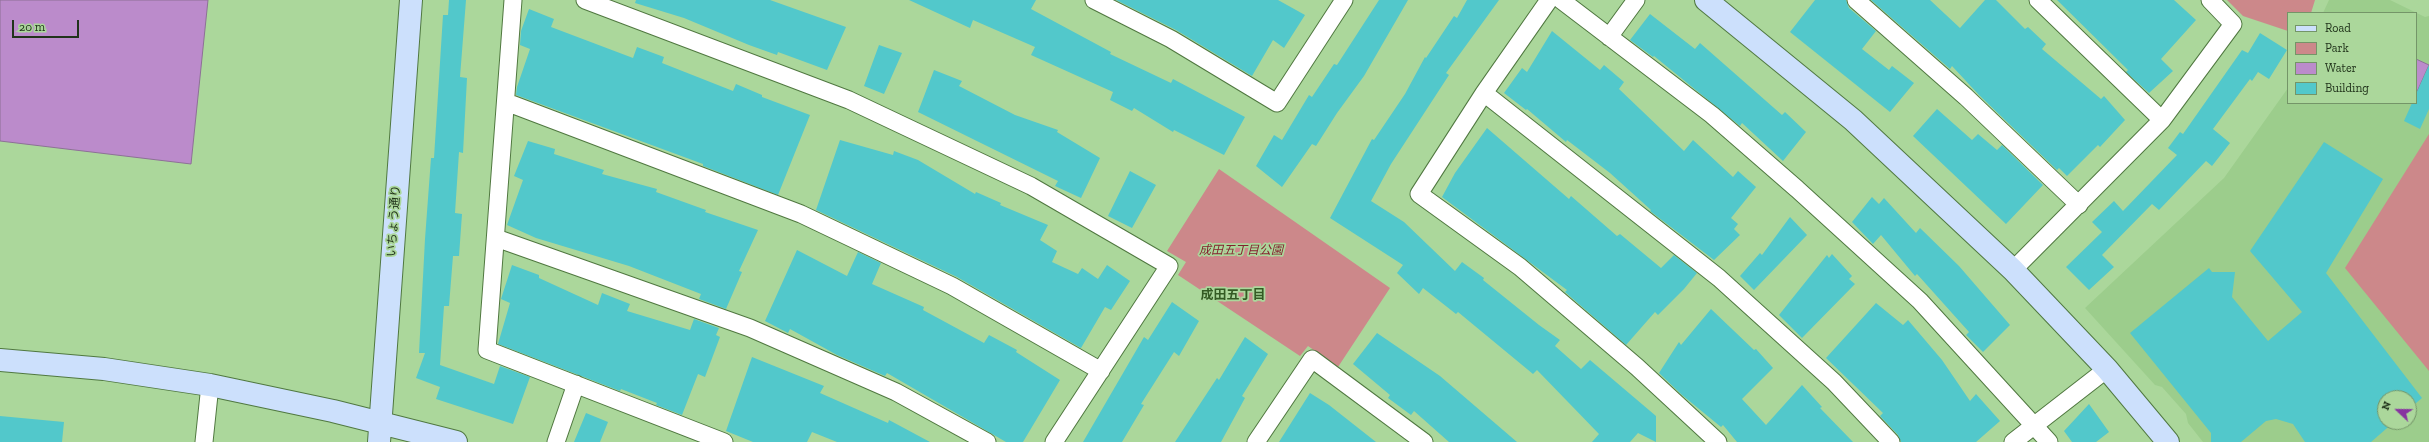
<!DOCTYPE html>
<html>
<head>
<meta charset="utf-8">
<style>
	body { margin:0 }
	#map { position:relative; width:2429px; height:442px; overflow:hidden; background:#abd79b; font-family:"Zilla Slab",serif }
	canvas { display:block }
	.legend { position:absolute; left:2287px; top:12px; width:130px; height:92px; box-sizing:border-box; background:#abd79b; border:1px solid #749568; margin:0; padding:5px 7px; list-style:none; font-size:12px; color:#21331b }
	.legend li { display:flex; align-items:center; gap:8px; height:20px }
	.legend b { width:20px; border:1px solid #749568 }
	.north { position:absolute; left:2377px; top:390px; width:40px; height:40px; box-sizing:border-box; background:#abd79b; border:1px solid #749568; border-radius:50%; rotate:292deg; font-size:11px; font-weight:700; line-height:16px; text-align:center; color:#21331b }
	.north::after { content:''; display:block; margin:auto; width:14px; height:18px; background:#8732a0; clip-path:polygon(50% 0,100% 100%,50% 72%,0 100%) }
	.scale { position:absolute; left:12px; top:20px; width:67px; height:18px; box-sizing:border-box; border:2px solid #21331b; border-top:0; padding-left:5px; font-size:12px; line-height:14px; white-space:nowrap; color:#21331b; -webkit-text-stroke:3px #abd79b; paint-order:stroke }
</style>
</head>
<body>
<div id="map">
<canvas width="2429" height="442"></canvas>
<ul class="legend">
<li><b style="height:5px;background:#cce0fc"></b>Road</li>
<li><b style="height:11px;background:#cc888a"></b>Park</li>
<li><b style="height:11px;background:#bb8bcb"></b>Water</li>
<li><b style="height:11px;background:#52c8cb"></b>Building</li>
</ul>
<div class="north">N</div>
<div class="scale">20 m</div>
</div>
<script>
const c = document.querySelector('canvas').getContext('2d');
c.lineJoin = 'round';
function fillPath(path, color) {
  c.fillStyle = color;
  c.fill(path, 'evenodd');
}
function poly(rows) {
  const path = new Path2D();
  for (const r of rows) {
    path.moveTo(r[0], r[1]);
    for (let i = 2; i < r.length; i += 2) path.lineTo(r[i], r[i + 1]);
  }
  return path;
}
function strokePath(path, color, width, dash) {
  c.strokeStyle = color;
  c.lineWidth = width;
  c.lineCap = dash ? 'butt' : 'round';
  c.setLineDash(dash || []);
  c.stroke(path);
}
function drawText(font, color, halo, rows, align = 'center') {
  c.font = font + ' "Zilla Slab","Noto Sans JP",serif';
  c.lineWidth = 3.5;
  c.setLineDash([]);
  c.textBaseline = 'middle';
  c.strokeStyle = halo;
  c.fillStyle = color;
  for (const [text, x, y, turn = 0] of rows) {
    c.save();
    c.translate(x, y);
    c.rotate((+turn || 0) * Math.PI / 180);
    c.textAlign = isNaN(turn) ? turn : align;
    if (halo) c.strokeText(text, 0, 0);
    c.fillText(text, 0, 0);
    c.restore();
  }
}
fillPath(poly([
	[2329,0,2390,0,2425,17,2429,16,2429,442,2203,442,2188,423,2186,414,2162,387,2155,385,2085,308,2224,178,2288,88,2288,103,2416,103,2416,13,2323,13],
	[2385,398,2409,398,2409,422,2385,422]
]), '#9ccd8c');
fillPath(poly([
	[2227,0,2315,0,2311,13,2288,13,2288,31,2243,16],
	[2429,134,2429,371,2345,268],
	[1219,169,1390,288,1338,367,1308,346,1300,356,1178,275,1186,262,1167,251]
]), '#cc888a');
const water = poly([
	[0,0,208,0,191,164,0,141,0,0],
	[2416,59,2429,65,2416,94,2416,59]
]);
fillPath(water, '#bb8bcb');
strokePath(water, '#8d7196', 1);
fillPath(poly([
	[449,0,466,0,460,77,467,78,463,153,459,152,455,213,462,214,459,256,453,256,449,306,444,306,440,365,494,384,500,366,530,377,513,424,436,399,440,387,416,378,425,353,419,353,425,239,431,158,434,158,443,15,448,15],
	[636,0,770,0,846,27,827,70,778,52,777,55,749,45,684,18,635,3],
	[909,0,1036,0,1031,9,1111,52,1110,54,1171,83,1173,79,1245,117,1224,155,1174,130,1173,132,1134,108,1132,111,1110,100,1113,92,1031,55,1035,47,973,20,970,28],
	[1116,0,1278,0,1305,15,1284,48,1273,40,1252,76,1176,30],
	[1379,0,1408,0,1364,76,1337,113,1316,146,1312,144,1282,187,1256,166,1274,135,1282,140,1309,95,1312,97,1334,64,1337,65],
	[1467,0,1499,0,1446,73,1449,75,1391,164,1371,201,1404,222,1455,271,1462,262,1484,278,1483,280,1539,325,1560,340,1555,346,1581,369,1590,360,1656,416,1656,442,1638,433,1630,442,1592,442,1599,434,1537,370,1533,374,1458,312,1456,314,1423,288,1419,294,1397,273,1403,265,1330,218,1372,139,1374,140,1405,94,1425,57,1426,58,1454,16,1457,18],
	[1815,0,1846,0,1849,8,1876,31,1862,49,1889,70,1892,66,1914,83,1890,112,1790,32],
	[1871,0,1930,0,1960,28,1985,0,1996,0,2025,29,2028,27,2046,44,2042,49,2101,99,2104,96,2125,120,2100,147,2098,145,2067,176,2059,168,2057,170,1979,95,1952,66,1950,69],
	[2057,0,2174,0,2196,20,2161,59,2173,71,2149,93,2126,72,2128,70],
	[529,9,554,19,551,27,633,58,637,47,664,57,662,63,733,91,736,84,762,95,762,97,810,115,778,195,703,166,703,164,516,95,517,87,530,49,520,45,521,31],
	[1650,14,1695,49,1700,43,1782,115,1785,112,1806,132,1783,161,1742,123,1740,126,1654,56,1653,57,1630,40],
	[1552,31,1600,70,1604,65,1624,82,1619,89,1684,151,1693,140,1733,177,1738,171,1756,187,1731,218,1738,224,1734,229,1740,235,1714,260,1650,211,1651,210,1610,173,1567,140,1566,142,1527,109,1526,110,1504,93,1522,68,1527,72],
	[2260,33,2287,50,2269,79,2258,72,2252,81,2250,79,2213,129,2230,143,2212,166,2206,161,2159,210,2152,204,2102,255,2114,267,2089,290,2066,267,2102,232,2092,222,2114,201,2123,211,2177,155,2168,148,2180,132,2183,134,2242,50,2248,53],
	[879,45,902,53,884,94,864,86],
	[2429,65,2429,109,2420,129,2404,121,2412,103,2416,103,2416,94],
	[934,70,962,81,959,86,1015,115,1058,130,1057,132,1100,158,1081,198,1055,186,1058,181,918,112],
	[1937,109,1972,140,1978,134,1997,150,2002,145,2043,185,2006,224,1913,136],
	[1487,128,1569,199,1571,196,1617,236,1620,234,1661,268,1674,255,1697,273,1684,289,1658,315,1655,312,1626,345,1565,292,1567,290,1442,197,1455,173],
	[840,140,893,155,894,151,918,160,975,194,976,192,1001,203,1000,205,1048,225,1040,240,1057,251,1052,262,1078,274,1082,268,1098,279,1107,265,1130,281,1111,310,1105,307,1081,348,957,277,816,210],
	[528,141,555,149,554,154,604,170,602,174,657,189,656,192,706,210,705,212,758,230,739,271,742,272,726,309,699,299,701,294,629,266,536,238,507,225,523,180,514,176],
	[2324,142,2383,179,2326,273,2422,398,2409,409,2409,398,2385,398,2385,422,2394,422,2371,442,2305,442,2293,424,2276,419,2266,421,2241,442,2211,442,2211,433,2130,333,2209,268,2212,272,2235,272,2232,297,2268,341,2302,312,2250,251],
	[1130,171,1156,185,1132,228,1108,216],
	[1872,197,1879,204,1884,198,1916,233,1920,228,1959,266,2010,325,1983,352,1966,335,1969,332,1917,274,1915,276,1881,235,1873,244,1852,222],
	[1790,217,1807,235,1754,290,1740,276,1760,253,1762,255],
	[797,250,847,276,858,252,881,263,872,284,924,307,923,310,984,343,989,335,1017,350,1016,352,1060,380,1023,442,1006,442,887,373,885,376,837,355,790,329,788,333,765,321],
	[1832,254,1852,276,1849,279,1855,284,1802,338,1779,315,1827,255,1829,258],
	[512,265,539,275,539,278,598,305,602,293,630,304,627,311,690,330,694,319,719,328,716,335,720,337,705,377,698,374,682,415,656,405,657,403,621,389,620,391,498,344,510,303,501,299],
	[1172,302,1199,321,1179,356,1174,352,1141,404,1144,405,1122,442,1083,442,1144,337,1148,340],
	[1876,303,1903,325,1908,320,1942,360,1970,401,1976,394,2000,421,1976,442,1901,442,1898,435,1880,416,1883,413,1826,358],
	[1711,309,1754,350,1756,349,1773,368,1742,399,1766,425,1802,385,1822,407,1820,408,1853,442,1737,442,1723,425,1721,427,1682,395,1659,373,1679,342,1681,345],
	[1377,333,1440,376,1517,442,1449,442,1414,411,1411,415,1388,398,1390,395,1353,364],
	[1245,337,1268,354,1242,396,1245,398,1221,442,1175,442,1217,378,1219,380],
	[752,357,824,386,820,393,888,423,889,420,930,442,837,442,812,432,807,442,753,442,726,431],
	[1310,393,1329,405,1376,442,1279,442],
	[2089,404,2109,432,2096,442,2072,442,2064,431],
	[586,413,608,422,600,442,574,442],
	[0,416,64,422,62,442,0,442]
]), '#52c8cb');
const street = poly([
	[513,0,487,350,724,442],
	[585,0,849,100,1031,186,1169,266,1054,442],
	[1094,0,1171,39,1277,103,1344,0],
	[1549,0,1484,93,1419,194,1520,267,1637,367,1718,442],
	[1561,0,1712,115,1797,189,1920,301,2049,442],
	[1856,0,1966,97,2079,205],
	[2038,0,2162,120],
	[1609,37,1636,0],
	[1484,93,1719,278,1834,382,1891,442],
	[506,102,801,214,952,286,1101,371],
	[496,238,750,328,896,392,987,442],
	[2013,270,2162,120,2233,24,2210,0],
	[204,442,210,385],
	[556,442,576,384],
	[1256,442,1312,359,1424,442],
	[2013,442,2107,369]
]);
const secondary = poly([
	[1706,0,1853,120,2013,270,2107,369,2168,442],
	[0,360,104,369,210,385,333,411,456,442],
	[379,442,411,0]
]);
strokePath(street, '#507840', 19);
strokePath(secondary, '#507840', 24);
strokePath(street, '#fff', 17);
strokePath(secondary, '#cce0fc', 22);
drawText('12px', '#21331b', '#abd79b', [
	["いちょう通り",394,221,-86]
]);
drawText('italic 12px', '#84202e', '#abd79b', [
	["成田五丁目公園",1241,251]
]);
drawText('bold 13px', '#345b24', '#abd79b', [
	["成田五丁目",1233,295]
]);
</script>
</body>
</html>
